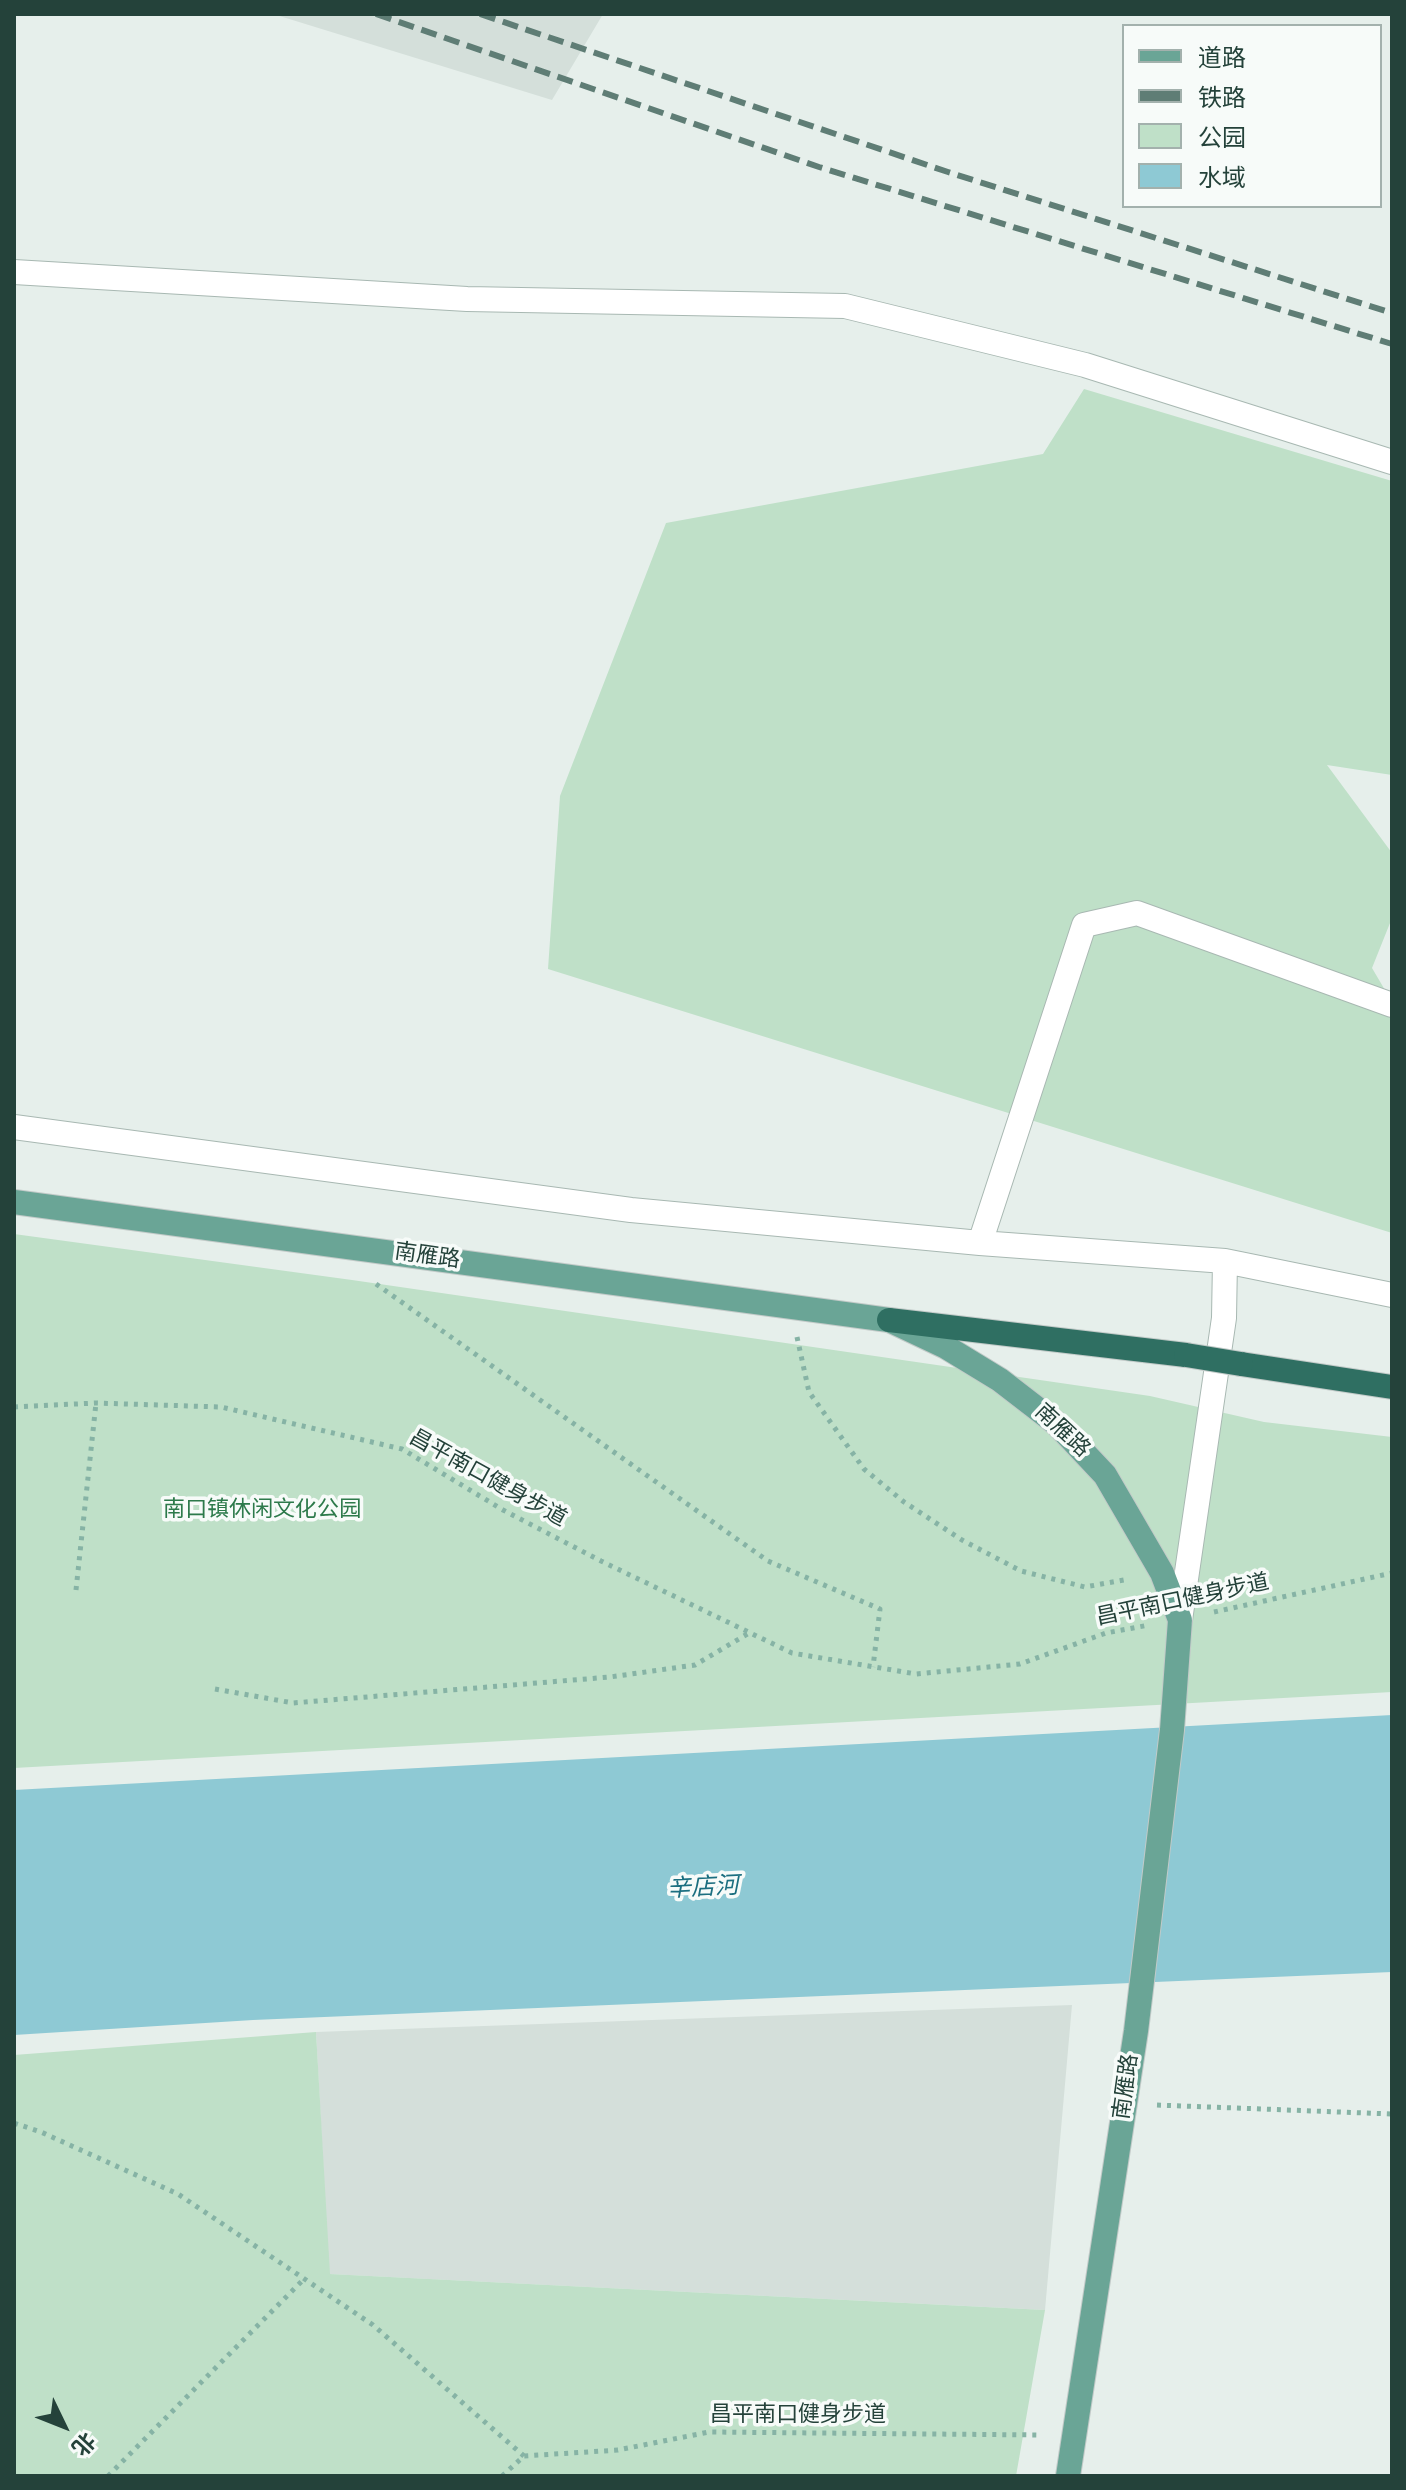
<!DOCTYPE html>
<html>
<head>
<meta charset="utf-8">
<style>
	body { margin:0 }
	#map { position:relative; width:1406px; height:2490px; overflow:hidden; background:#e6efeb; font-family:Overpass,"Noto Sans SC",sans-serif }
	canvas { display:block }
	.frame { position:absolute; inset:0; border:16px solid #24423a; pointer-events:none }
	.legend { position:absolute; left:1122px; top:24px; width:260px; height:184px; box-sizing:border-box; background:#f7fbf9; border:2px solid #a3b1ad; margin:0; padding:10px 14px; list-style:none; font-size:24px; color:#24423a }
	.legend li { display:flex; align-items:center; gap:16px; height:40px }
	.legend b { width:40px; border:2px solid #a3b1ad }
	.north { position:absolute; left:24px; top:2386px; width:80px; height:80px; -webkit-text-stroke:6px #f7fbf9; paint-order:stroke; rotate:133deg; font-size:22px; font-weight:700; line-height:32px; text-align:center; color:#24423a }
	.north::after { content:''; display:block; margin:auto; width:28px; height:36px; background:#24423a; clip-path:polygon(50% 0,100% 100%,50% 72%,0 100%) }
</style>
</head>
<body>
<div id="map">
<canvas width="1406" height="2490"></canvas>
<div class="frame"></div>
<ul class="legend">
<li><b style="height:10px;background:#6aa596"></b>道路</li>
<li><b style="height:10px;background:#5f7d75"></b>铁路</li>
<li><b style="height:22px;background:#bfe0c8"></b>公园</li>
<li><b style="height:22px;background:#8ec9d4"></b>水域</li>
</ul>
<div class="north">北</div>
</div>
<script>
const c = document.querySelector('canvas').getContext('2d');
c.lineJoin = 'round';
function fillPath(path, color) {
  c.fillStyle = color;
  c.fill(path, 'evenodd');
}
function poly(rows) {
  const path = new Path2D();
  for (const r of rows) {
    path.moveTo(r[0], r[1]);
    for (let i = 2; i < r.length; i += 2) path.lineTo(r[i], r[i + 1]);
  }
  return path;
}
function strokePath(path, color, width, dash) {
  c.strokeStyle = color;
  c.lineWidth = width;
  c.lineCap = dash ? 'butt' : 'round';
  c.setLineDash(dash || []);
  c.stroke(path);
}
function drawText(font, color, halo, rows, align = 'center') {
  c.font = font + ' Overpass,"Noto Sans SC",sans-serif';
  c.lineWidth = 7;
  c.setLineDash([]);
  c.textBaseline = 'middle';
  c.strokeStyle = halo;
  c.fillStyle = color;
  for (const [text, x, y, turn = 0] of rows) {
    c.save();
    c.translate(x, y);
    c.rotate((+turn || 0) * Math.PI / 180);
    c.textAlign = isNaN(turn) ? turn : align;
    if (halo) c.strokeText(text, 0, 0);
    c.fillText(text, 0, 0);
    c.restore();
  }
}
fillPath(poly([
	[273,14,603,14,552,100],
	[1072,2005,1045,2310,329,2274,316,2032]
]), '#d4dfda');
fillPath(poly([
	[1084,389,1392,481,1392,775,1327,765,1392,853,1392,918,1372,968,1392,1002,1392,1233,548,969,560,796,666,523,1043,454],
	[14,1234,352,1280,1150,1396,1264,1422,1392,1437,1392,1692,14,1768],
	[316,2032,330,2274,1045,2310,1016,2476,14,2476,14,2055]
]), '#bfe0c8');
fillPath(poly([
	[1392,1715,1392,1972,253,2020,14,2035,14,1790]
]), '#8ec9d4');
const minor = poly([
	[14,272,467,299,845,306,1085,365,1392,462],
	[14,1127,631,1210,980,1243,1225,1261,1392,1295],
	[980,1243,1084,925,1137,913,1392,1005],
	[1180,1620,1224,1318,1225,1261]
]);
const major = poly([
	[14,1202,889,1320,946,1347,1000,1380,1057,1424,1105,1475,1162,1573,1180,1620,1172,1730,1136,2031,1068,2476]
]);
const highway = poly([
	[889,1320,1186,1355],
	[1241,1364,1392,1387]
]);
strokePath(minor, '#a8b8b2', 26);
strokePath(major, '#c2cac8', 26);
strokePath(highway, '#c2cac8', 26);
strokePath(poly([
	[376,1284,768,1561,880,1609,873,1667],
	[797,1337,809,1392,864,1469,904,1502,962,1540,1021,1571,1085,1587,1129,1579],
	[14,1407,96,1403,221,1407,402,1449,503,1510,601,1561,792,1653,916,1674,1020,1664,1106,1633,1149,1625],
	[76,1590,96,1403],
	[1214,1612,1392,1573],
	[215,1689,293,1703,610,1677,695,1665,749,1633],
	[1157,2105,1392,2114],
	[14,2123,41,2132,178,2194,373,2325,524,2456],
	[108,2476,304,2279],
	[502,2476,524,2456,618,2450,709,2432,1042,2435]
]), '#86b3a5', 5, [4, 6]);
strokePath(minor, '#fff', 24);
strokePath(major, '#6aa596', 24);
strokePath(highway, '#2f6f62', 24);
strokePath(poly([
	[376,14,819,167,1392,344],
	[480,14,948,172,1392,313]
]), '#5f7d75', 6, [16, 8]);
const highwayBridge = poly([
	[1186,1355,1241,1364]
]);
strokePath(highwayBridge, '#c2cac8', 26, []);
strokePath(highwayBridge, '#2f6f62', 24);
drawText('22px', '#24423a', '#f7fbf9', [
	["南雁路",427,1258,8],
	["南雁路",1061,1432,43],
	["昌平南口健身步道",487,1480,29],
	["昌平南口健身步道",1183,1602,-12],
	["南雁路",1128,2087,-82],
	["昌平南口健身步道",798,2417]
]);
drawText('22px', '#2d7a4b', '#f7fbf9', [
	["南口镇休闲文化公园",262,1512]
]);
drawText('italic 24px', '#1c6f80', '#f7fbf9', [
	["辛店河",703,1890,-3]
]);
</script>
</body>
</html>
